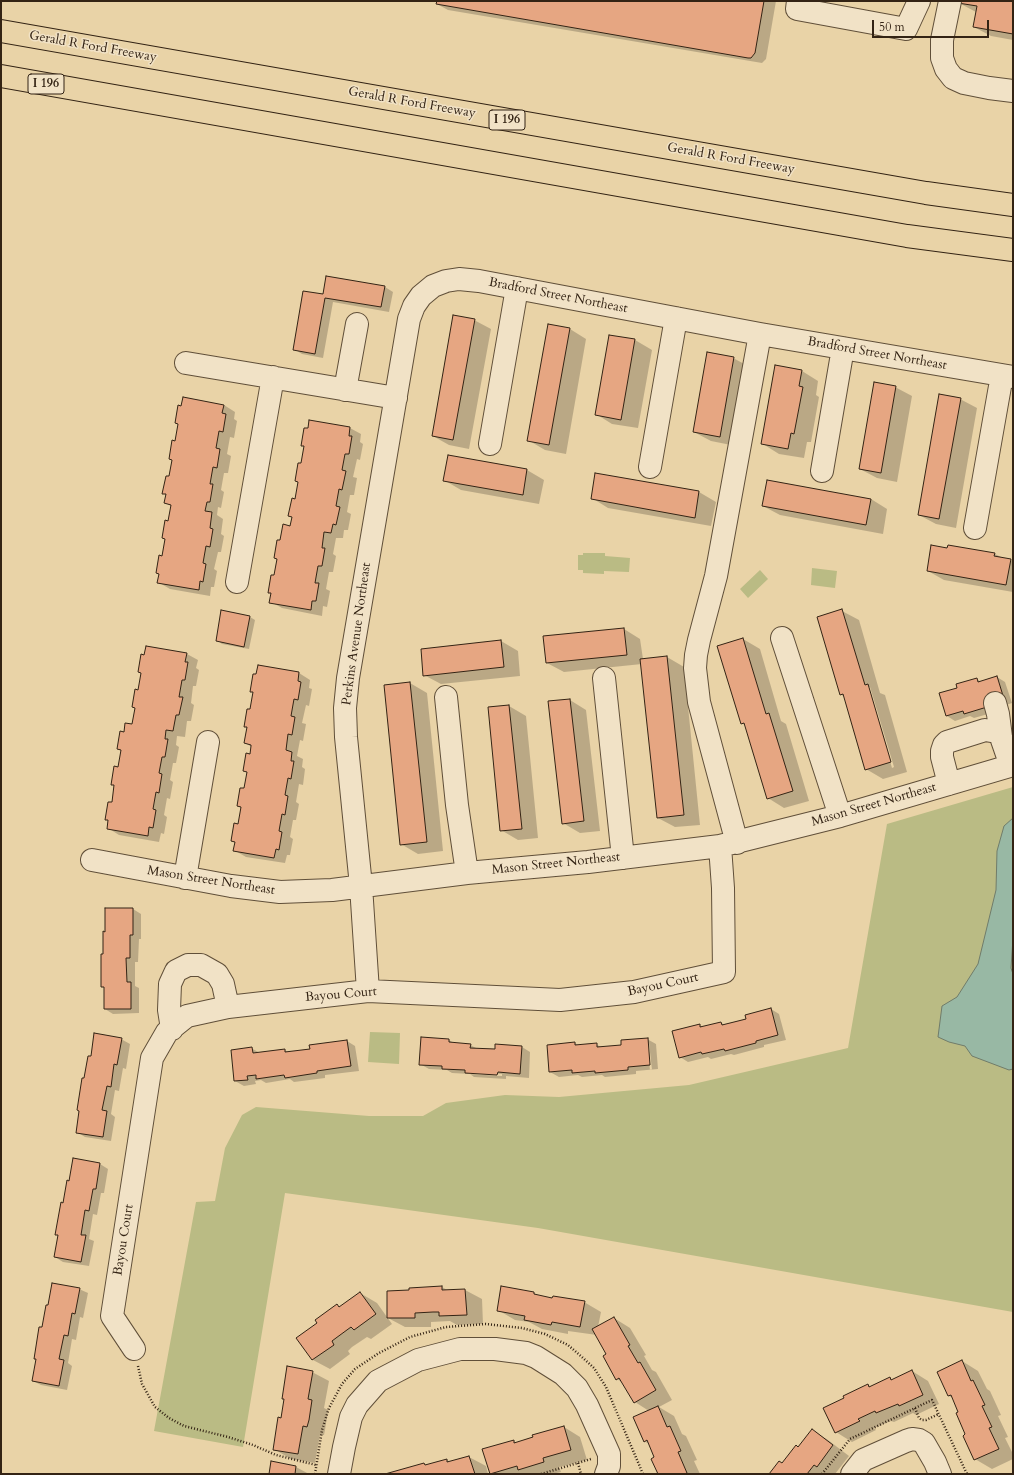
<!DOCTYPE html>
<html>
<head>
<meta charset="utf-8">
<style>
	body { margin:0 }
	#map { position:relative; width:1014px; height:1475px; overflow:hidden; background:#e9d3a7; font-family:Cardo,serif }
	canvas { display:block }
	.frame { position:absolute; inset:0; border:2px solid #332314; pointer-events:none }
	.scale { position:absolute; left:872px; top:20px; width:117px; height:18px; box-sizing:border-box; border:2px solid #332314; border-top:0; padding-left:5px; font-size:12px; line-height:14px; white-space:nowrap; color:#332314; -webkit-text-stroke:3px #f1e2c6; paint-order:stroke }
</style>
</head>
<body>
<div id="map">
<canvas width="1014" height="1475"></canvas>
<div class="frame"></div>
<div class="scale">50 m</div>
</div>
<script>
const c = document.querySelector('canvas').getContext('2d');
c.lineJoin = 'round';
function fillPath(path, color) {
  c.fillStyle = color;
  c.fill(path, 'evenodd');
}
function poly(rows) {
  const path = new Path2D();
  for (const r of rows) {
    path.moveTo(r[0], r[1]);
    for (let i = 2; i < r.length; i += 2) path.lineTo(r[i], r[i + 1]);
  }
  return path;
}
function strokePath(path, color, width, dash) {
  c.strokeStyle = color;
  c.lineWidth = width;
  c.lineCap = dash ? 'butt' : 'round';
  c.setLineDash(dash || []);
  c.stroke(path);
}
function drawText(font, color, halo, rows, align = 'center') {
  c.font = font + ' Cardo,serif';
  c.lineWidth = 3;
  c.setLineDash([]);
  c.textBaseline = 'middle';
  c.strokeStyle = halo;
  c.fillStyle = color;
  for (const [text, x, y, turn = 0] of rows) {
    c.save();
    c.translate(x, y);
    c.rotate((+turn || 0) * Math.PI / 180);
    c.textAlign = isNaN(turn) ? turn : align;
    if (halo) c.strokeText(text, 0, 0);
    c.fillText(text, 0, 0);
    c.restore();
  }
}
fillPath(poly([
	[583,553,605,553,605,556,630,558,629,572,604,571,604,574,583,573,583,570,578,570,578,555,583,555],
	[812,568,837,571,835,588,811,585],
	[760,570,768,579,748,598,740,589],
	[1013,787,1013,1312,538,1228,285,1193,243,1447,154,1431,196,1202,215,1201,225,1148,242,1115,256,1107,369,1116,423,1116,446,1103,505,1095,559,1097,689,1085,848,1048,887,824],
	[370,1032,400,1033,399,1064,368,1062]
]), '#babb84');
const water = poly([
	[1013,818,1013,938,1011,968,1013,974,1013,1069,1009,1070,972,1056,965,1046,949,1042,938,1037,942,1006,957,997,978,964,996,890,997,851,1004,826,1013,818]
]);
fillPath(water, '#98b8a4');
strokePath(water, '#707c6a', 1);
fillPath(poly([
	[438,1,776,1,766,59,762,63,448,10,437,4],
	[1013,1,1013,40,991,36,974,27,976,12,959,3],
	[385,287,393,292,389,312,333,302,323,358,302,354,294,349,323,295],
	[474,320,491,329,469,449,449,445,433,436],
	[570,329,586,339,566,454,545,450,528,440],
	[609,336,635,340,652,350,638,428,612,424,596,414],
	[733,358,750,367,736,446,711,441,694,432],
	[776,366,802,371,818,381,816,395,819,397,811,442,807,442,804,458,779,454,763,444],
	[895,387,912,396,897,482,877,478,860,469],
	[960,399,977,408,956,528,936,524,919,515],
	[224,405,235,412,234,419,237,421,234,438,230,437,227,454,231,456,228,473,224,473,221,490,224,492,221,508,218,507,217,515,223,519,221,534,224,536,221,552,218,552,214,569,217,571,214,587,211,587,210,596,170,589,158,582,172,506,165,503,167,495,163,493,170,478,179,425,176,423],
	[350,428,361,434,360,442,363,444,360,460,357,459,353,477,357,478,354,495,350,495,347,512,351,514,348,530,344,530,343,538,336,538,333,554,336,556,333,572,329,572,326,589,330,591,327,607,323,606,322,616,282,608,271,602,272,594,269,592,275,576,281,541,291,527,305,447,302,445],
	[448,456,527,470,544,480,539,504,461,490,444,480],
	[596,474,699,492,716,502,711,526,608,508,592,498],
	[871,499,887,509,883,534,780,515,763,506],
	[948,549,995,554,1003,558,1013,561,1013,592,944,580,928,571],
	[842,611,859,620,880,693,885,695,907,772,883,779,866,769,845,697,840,694],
	[868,687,870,687,894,767,892,768],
	[250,617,255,620,249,649,222,644,217,640],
	[624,629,640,639,643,659,667,657,684,667,700,825,675,827,658,818,642,664,564,672,547,663],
	[743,639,760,649,781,721,786,724,809,801,784,808,768,798,746,726,742,723],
	[501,641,518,651,520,676,441,684,424,675],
	[187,654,198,660,196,668,199,670,196,686,193,686,191,703,194,705,191,721,187,721,185,737,177,736,176,745,179,747,176,763,173,763,170,780,173,782,170,799,167,798,164,815,167,817,164,834,161,833,159,842,119,835,108,828,109,821,106,819,112,803,115,786,112,784,119,768,122,751,118,749,124,733,133,725,136,708,133,707,139,691],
	[299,673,310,680,309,688,312,689,309,706,306,705,302,723,306,724,303,741,300,740,297,756,303,759,302,767,305,769,303,785,299,784,296,802,299,804,296,820,293,820,290,837,293,839,290,855,287,855,285,863,246,857,234,850,236,843,232,841,239,825,242,808,238,806,245,789,252,747,245,743,248,728,245,726,251,710,254,693,251,691],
	[997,677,1005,682,1012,703,994,709,995,712,974,718,970,716,955,721,947,716,940,694,958,688,977,679,981,682],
	[410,683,427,693,443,851,418,854,401,844,385,686],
	[570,700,586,710,600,831,580,833,563,823],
	[509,706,526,716,538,838,518,840,501,830,489,708],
	[133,909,141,914,141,939,139,939,138,962,135,962,135,986,139,988,139,1013,113,1014,105,1009,105,987,102,986,106,933],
	[771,1009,779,1014,786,1040,764,1045,764,1047,734,1055,731,1054,711,1059,708,1057,688,1062,680,1057,699,1025,703,1027,721,1023,726,1025,747,1020],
	[121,1039,130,1044,126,1069,123,1068,119,1091,115,1090,111,1114,115,1117,111,1141,85,1137,77,1132,85,1079,91,1057],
	[647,1039,656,1044,658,1069,636,1071,636,1074,605,1077,602,1075,582,1077,578,1075,559,1077,550,1072,575,1043,579,1046,596,1044,602,1048,622,1046],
	[647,1043,649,1043,652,1070,650,1070],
	[449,1040,455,1044,470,1045,478,1049,496,1050,522,1047,530,1052,529,1078,506,1076,506,1079,474,1077,470,1074,452,1073,447,1070,429,1069,420,1064],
	[467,1072,502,1074,502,1076,469,1074],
	[347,1041,355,1046,359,1071,325,1075,325,1078,294,1082,290,1079,266,1083,261,1080,255,1081,256,1084,244,1086,235,1081,251,1048,260,1053,285,1050,289,1053,311,1050],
	[74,1159,100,1164,108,1169,104,1193,101,1193,97,1215,93,1214,89,1239,94,1241,89,1266,63,1262,55,1257,59,1236,57,1234,70,1182],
	[442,1287,447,1290,465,1290,482,1299,483,1324,457,1325,450,1321,431,1322,431,1327,405,1327,388,1318,410,1291],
	[79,1289,88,1293,83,1318,80,1317,76,1340,72,1339,68,1363,72,1366,67,1390,41,1385,33,1381,42,1328,49,1306],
	[360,1293,377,1303,392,1324,371,1339,367,1337,352,1347,348,1351,350,1354,330,1369,313,1360,298,1338,318,1323,337,1306,340,1307],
	[534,1293,539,1296,553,1299,584,1302,601,1312,598,1327,614,1318,630,1328,646,1355,644,1356,652,1370,656,1372,672,1400,659,1407,674,1416,682,1434,686,1436,697,1460,694,1461,700,1474,659,1474,655,1458,649,1444,644,1441,649,1411,635,1402,623,1383,617,1379,608,1355,597,1335,568,1331,568,1334,542,1329,529,1322,515,1320,498,1310],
	[962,1361,978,1371,987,1389,990,1391,1001,1415,998,1416,1008,1437,1005,1438,1013,1454,1013,1459,992,1469,975,1459,960,1413,953,1398,949,1396,938,1372],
	[912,1371,928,1381,939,1404,916,1415,913,1413,894,1422,891,1421,874,1428,876,1430,852,1442,836,1432,868,1385,872,1387,890,1379,893,1380],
	[312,1372,329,1381,324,1408,328,1410,325,1430,324,1435,320,1435,315,1463,291,1459,274,1449,285,1400,283,1398],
	[564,1427,580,1437,587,1460,559,1467,561,1472,552,1474,490,1473,514,1441,516,1443,534,1438],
	[812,1430,828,1440,849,1456,835,1474,770,1474,798,1448],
	[469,1457,486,1466,488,1474,389,1474,424,1464,427,1466,447,1460,450,1462],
	[296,1467,309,1474,270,1474]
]), '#0003');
const building = poly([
	[437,1,764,1,755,53,751,58,748,58,436,4,437,1],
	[958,1,1013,1,1013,34,973,27,977,6,958,3,958,1],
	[326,276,385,286,381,307,325,298,315,354,293,350,303,291,323,294,326,276],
	[453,315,475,319,453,440,432,436,453,315],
	[548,324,570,328,549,445,527,441,548,324],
	[609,335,635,339,621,420,595,415,609,335],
	[707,352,734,357,720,437,693,432,707,352],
	[775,365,802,370,799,386,803,387,794,434,791,433,788,449,761,444,775,365],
	[874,382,896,386,881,473,859,469,874,382],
	[939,394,961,398,939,519,918,515,939,394],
	[183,397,224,405,222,413,226,414,223,432,219,431,216,448,220,449,217,468,213,467,210,484,213,484,210,502,207,502,205,511,212,512,210,528,213,529,210,547,206,546,203,563,206,564,203,582,200,581,199,590,157,583,159,574,156,573,159,555,162,556,165,539,162,538,165,520,168,521,171,505,164,503,166,494,162,494,166,476,169,476,172,460,169,459,172,440,175,441,178,424,175,423,178,405,181,406,183,397],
	[309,420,350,427,349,436,352,436,349,454,345,454,342,470,346,471,342,490,339,489,336,506,340,507,336,525,333,524,331,533,324,532,322,548,325,548,322,566,318,566,315,583,319,583,316,601,312,601,311,610,269,603,271,593,268,593,271,575,274,575,277,559,274,558,277,540,280,540,283,524,290,526,292,517,288,516,292,498,295,499,298,482,295,481,298,463,301,463,304,446,301,446,304,428,308,428,309,420],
	[448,455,527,469,523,495,443,481,448,455],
	[595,473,699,491,695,518,591,499,595,473],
	[767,480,871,499,866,525,762,506,767,480],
	[931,545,947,548,948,545,995,553,994,556,1011,559,1006,585,927,571,931,545],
	[842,609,865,685,868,684,891,762,865,770,843,694,840,695,817,617,842,609],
	[221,610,250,616,244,647,216,641,221,610],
	[624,628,627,655,546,663,543,636,624,628],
	[743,638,766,714,769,713,793,791,767,799,744,723,741,724,717,646,743,638],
	[501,640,504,667,423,676,421,649,501,640],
	[146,646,187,653,185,662,188,662,185,680,182,680,179,697,183,697,179,715,176,715,173,731,166,730,165,739,168,739,165,757,162,757,159,773,162,774,159,793,156,792,153,809,156,810,153,828,149,827,148,836,107,829,108,820,105,820,108,802,112,802,114,785,111,785,114,766,118,767,121,750,117,749,120,731,124,732,125,723,132,724,135,708,132,707,135,689,138,690,141,673,138,672,141,654,144,655,146,646],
	[667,656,684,815,657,818,640,659,667,656],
	[258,665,299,672,298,681,301,682,298,700,294,699,291,716,295,717,292,735,288,734,286,750,292,752,291,761,294,761,291,779,288,778,285,795,288,796,285,815,282,814,279,831,282,832,279,850,276,849,274,858,233,851,235,842,231,841,234,823,238,824,241,807,237,806,240,788,244,788,247,772,243,771,246,753,250,754,251,746,251,745,244,743,247,727,244,727,247,709,250,709,253,692,250,692,253,674,256,674,258,665],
	[997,676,1004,699,987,707,964,714,963,711,946,716,939,693,957,688,956,684,977,678,978,682,997,676],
	[410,682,427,842,400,845,384,685,410,682],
	[570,699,584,821,562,824,548,701,570,699],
	[509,705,522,829,500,831,488,707,509,705],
	[105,908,133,908,133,935,130,935,130,958,126,958,127,982,131,982,131,1009,104,1009,104,987,101,987,101,954,103,954,103,931,105,932,105,908],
	[771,1008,778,1035,756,1041,756,1043,725,1051,724,1049,702,1054,701,1052,679,1058,672,1031,700,1024,700,1027,721,1022,722,1025,746,1019,745,1015,771,1008],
	[94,1033,122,1038,117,1065,114,1064,111,1087,107,1086,102,1110,107,1111,103,1137,76,1133,79,1111,77,1110,82,1078,84,1078,88,1056,91,1056,94,1033],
	[421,1037,449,1039,449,1042,471,1044,470,1048,495,1049,495,1044,522,1046,520,1074,498,1072,497,1075,465,1073,465,1070,442,1069,442,1066,419,1065,421,1037],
	[648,1038,650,1065,628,1067,628,1070,595,1073,595,1071,572,1073,572,1070,549,1072,547,1045,575,1042,575,1045,597,1043,597,1047,621,1045,621,1040,648,1038],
	[347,1040,351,1066,317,1071,317,1073,285,1078,284,1075,256,1079,256,1075,247,1076,248,1080,234,1081,231,1050,252,1047,253,1053,285,1049,285,1052,310,1049,309,1045,347,1040],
	[73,1158,100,1163,96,1189,93,1189,89,1211,85,1210,81,1235,86,1235,81,1262,54,1257,58,1235,55,1235,61,1202,63,1203,67,1180,69,1181,73,1158],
	[52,1283,80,1288,75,1314,72,1313,68,1336,64,1335,59,1359,64,1360,59,1386,32,1381,36,1359,34,1359,39,1327,42,1327,46,1305,48,1305,52,1283],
	[442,1286,442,1290,465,1289,467,1315,439,1316,439,1312,433,1312,415,1313,415,1318,387,1318,387,1291,409,1290,409,1288,442,1286],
	[501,1286,534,1292,534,1294,552,1298,553,1296,585,1301,580,1327,552,1322,551,1325,524,1320,525,1316,497,1311,501,1286],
	[360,1292,376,1314,354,1330,351,1327,336,1338,332,1341,334,1345,312,1360,296,1338,317,1323,315,1320,337,1304,339,1307,360,1292],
	[614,1317,630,1345,628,1346,638,1363,640,1362,656,1390,634,1403,619,1378,616,1380,603,1356,606,1354,592,1329,614,1317],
	[962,1360,971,1381,973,1380,985,1405,982,1406,992,1427,989,1428,999,1449,974,1460,963,1436,965,1434,956,1413,958,1412,951,1395,948,1396,937,1372,962,1360],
	[287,1366,313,1371,308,1399,312,1400,309,1420,307,1427,303,1426,298,1454,273,1450,278,1417,281,1418,284,1399,282,1399,287,1366],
	[912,1370,923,1395,899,1406,898,1404,876,1413,875,1411,858,1419,860,1421,835,1433,823,1408,844,1398,843,1396,868,1384,869,1387,890,1377,891,1380,912,1370],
	[658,1406,667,1427,670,1426,681,1451,678,1452,687,1473,685,1474,658,1474,651,1459,654,1457,647,1440,644,1442,633,1417,658,1406],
	[564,1426,571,1450,543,1458,544,1462,518,1470,517,1466,490,1474,482,1449,514,1440,514,1443,533,1437,532,1435,564,1426],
	[812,1429,833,1445,817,1467,814,1465,807,1474,769,1474,779,1461,782,1463,796,1445,798,1447,812,1429],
	[469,1456,475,1474,385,1474,424,1463,425,1465,447,1459,447,1462,469,1456],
	[271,1461,296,1466,295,1474,269,1474,271,1461]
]);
fillPath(building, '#e6a682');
strokePath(building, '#332314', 1);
const minor = poly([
	[798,1,797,9,906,29,919,1],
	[950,1,942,40,942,58,946,69,953,78,964,83,989,88,1013,91],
	[186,363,396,398],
	[345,390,357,324],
	[490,444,517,288],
	[650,467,676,318],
	[822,471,843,348],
	[975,528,1002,375],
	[237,582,273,377],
	[782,638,840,816],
	[604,678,623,858],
	[446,697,457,805,467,873],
	[995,703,998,714,1001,737],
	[949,784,942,757,942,751,944,745,947,742,985,730,997,732,1001,737,1011,766],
	[737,843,699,702,695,668,696,655,699,640,716,576,760,334],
	[92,860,231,886,280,892,332,890,467,873,588,862,720,846,840,816,1013,765],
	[185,878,208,742],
	[368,991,361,886,346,737,345,708,348,678,409,319,414,306,421,296,433,286,446,281,459,279,479,281,760,334,1013,377],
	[172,1029,169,1010,170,984,176,971,188,965,201,965,217,974,223,984,228,1007],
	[134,1349,112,1316,152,1058,167,1032,187,1016,228,1007,368,991,560,1000,634,992,724,972,723,888,720,846],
	[339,1474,344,1447,351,1417,357,1405,378,1381,418,1360,460,1349,495,1349,526,1353,536,1357,563,1374,577,1388,587,1405,609,1454,609,1466,606,1474],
	[852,1474,863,1460,906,1441,912,1439,919,1440,924,1443,935,1462,940,1474]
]);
const highway = poly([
	[1,31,926,193,1013,205],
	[1,76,907,236,1013,250]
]);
strokePath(minor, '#604f39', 24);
strokePath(highway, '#332314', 24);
strokePath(poly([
	[138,1366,142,1384,155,1407,169,1418,184,1426,228,1437,253,1445,276,1455,316,1465],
	[915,1408,919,1418,922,1420,926,1420,939,1414],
	[578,1463,581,1474],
	[315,1474,322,1430,329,1408,342,1384,355,1369,379,1353,410,1337,446,1327,486,1324,522,1328,545,1334,568,1345,582,1357,594,1368,606,1387,643,1474],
	[541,1474,591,1459],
	[822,1474,850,1439,932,1400,967,1474]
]), '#332314', 2.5, [1, 2]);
strokePath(minor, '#f1e2c6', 22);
strokePath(highway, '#e9d3a7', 22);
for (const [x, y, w] of [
	[46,84,36],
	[507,120,36]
]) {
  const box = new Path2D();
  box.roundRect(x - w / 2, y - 10, w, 20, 3);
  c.fillStyle = '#f1e2c6';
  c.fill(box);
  strokePath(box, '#332314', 1);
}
drawText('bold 12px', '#332314', null, [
	["I 196",46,84],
	["I 196",507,120]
]);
drawText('13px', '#332314', '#f1e2c6', [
	["Gerald R Ford Freeway",93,47,10],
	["Gerald R Ford Freeway",412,103,10],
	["Gerald R Ford Freeway",731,159,10],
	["Bradford Street Northeast",558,296,11],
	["Bradford Street Northeast",877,354,10],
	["Perkins Avenue Northeast",357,634,-82],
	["Mason Street Northeast",874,805,-16],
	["Mason Street Northeast",556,864,-6],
	["Mason Street Northeast",211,881,9],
	["Bayou Court",663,985,-12],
	["Bayou Court",341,995,-5],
	["Bayou Court",124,1240,-81]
]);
</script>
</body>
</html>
